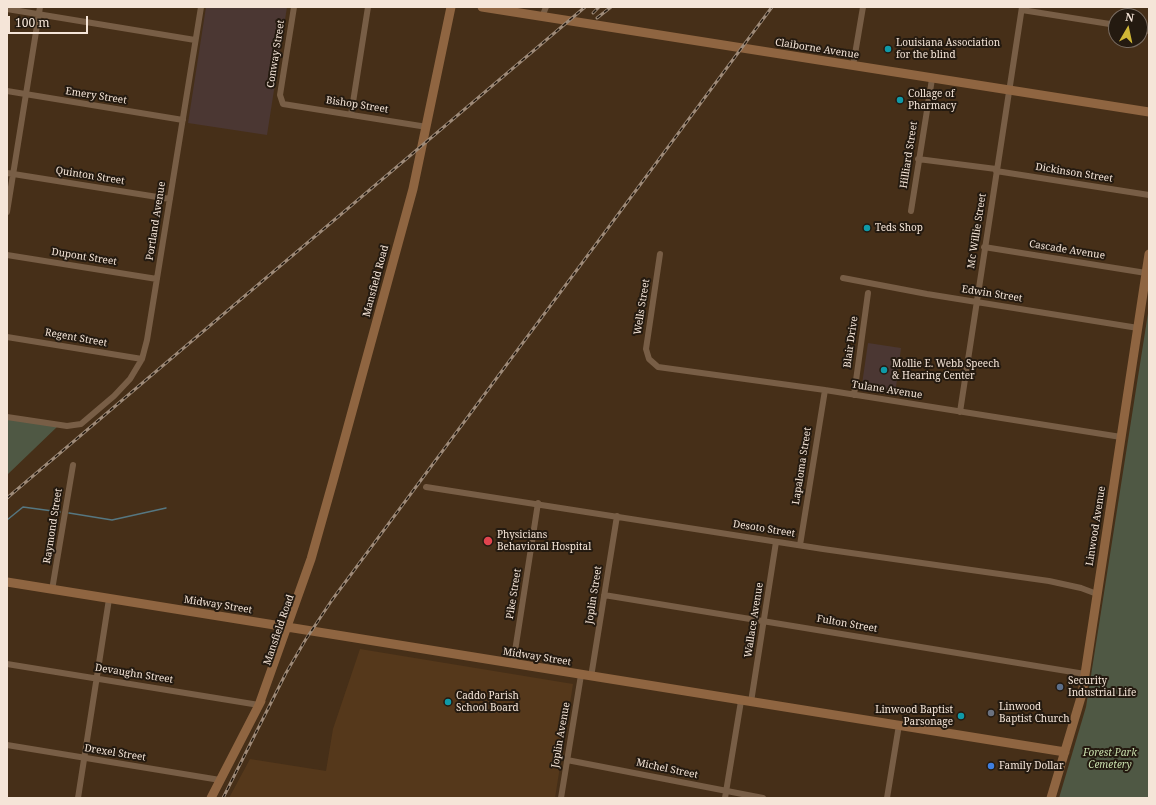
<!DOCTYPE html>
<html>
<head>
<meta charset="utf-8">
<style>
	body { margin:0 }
	#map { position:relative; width:1156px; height:805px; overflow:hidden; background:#462f18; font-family:"Noto Serif",serif }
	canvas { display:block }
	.frame { position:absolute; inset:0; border:8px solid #f5e5d8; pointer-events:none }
	.north { position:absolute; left:1108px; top:8px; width:40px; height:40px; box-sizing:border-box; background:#241a10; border:1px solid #786b60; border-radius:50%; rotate:9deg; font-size:11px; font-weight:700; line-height:16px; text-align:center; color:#f5e5d8 }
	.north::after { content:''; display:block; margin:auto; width:14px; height:18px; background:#d0b736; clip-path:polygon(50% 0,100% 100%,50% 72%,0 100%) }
	.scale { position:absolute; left:8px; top:16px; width:80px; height:18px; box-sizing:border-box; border:2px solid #f5e5d8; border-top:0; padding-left:5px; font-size:12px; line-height:14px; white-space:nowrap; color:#f5e5d8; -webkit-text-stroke:3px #241a10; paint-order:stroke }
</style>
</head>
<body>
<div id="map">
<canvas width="1156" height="805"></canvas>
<div class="frame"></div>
<div class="north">N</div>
<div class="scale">100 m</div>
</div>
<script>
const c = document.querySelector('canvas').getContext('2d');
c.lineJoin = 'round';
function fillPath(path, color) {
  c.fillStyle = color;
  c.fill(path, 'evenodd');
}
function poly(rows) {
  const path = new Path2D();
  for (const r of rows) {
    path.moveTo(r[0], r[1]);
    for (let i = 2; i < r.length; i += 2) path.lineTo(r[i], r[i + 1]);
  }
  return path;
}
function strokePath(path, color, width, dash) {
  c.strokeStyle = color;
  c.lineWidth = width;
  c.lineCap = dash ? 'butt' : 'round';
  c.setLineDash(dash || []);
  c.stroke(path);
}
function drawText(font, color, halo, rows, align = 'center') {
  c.font = font + ' "Noto Serif",serif';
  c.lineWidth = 4;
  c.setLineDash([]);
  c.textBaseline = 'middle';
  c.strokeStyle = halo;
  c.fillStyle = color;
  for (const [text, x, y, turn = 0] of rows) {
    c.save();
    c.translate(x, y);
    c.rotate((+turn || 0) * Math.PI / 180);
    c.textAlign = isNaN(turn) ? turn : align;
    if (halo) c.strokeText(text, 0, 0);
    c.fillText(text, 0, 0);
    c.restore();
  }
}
fillPath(poly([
	[360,649,573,684,555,798,229,798,250,759,326,771,333,729]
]), '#55381b');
fillPath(poly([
	[206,7,287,7,267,135,188,123],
	[868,343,901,348,895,395,861,391]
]), '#4b3733');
fillPath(poly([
	[1149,307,1149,798,1059,798,1086,707],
	[7,419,58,426,7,475]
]), '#4f5844');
strokePath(poly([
	[69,513,112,520,166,508],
	[7,520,23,507,60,512]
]), '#567781', 1.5);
strokePath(poly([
	[294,7,280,95,283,104,427,127],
	[7,9,195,40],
	[1022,10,1116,25],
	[542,17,546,7],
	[1140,29,1149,31],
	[853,66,863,7],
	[7,91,183,120],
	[351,115,368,7],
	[918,159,996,169],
	[996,171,1149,195],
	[7,173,170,199],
	[911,211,932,79],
	[7,212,40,7],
	[984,247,1146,273],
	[660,254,646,349,649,359,658,367,825,390,1121,437],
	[7,255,157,279],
	[843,278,927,294,1138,328],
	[7,337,142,359],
	[854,395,868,293],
	[960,412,1022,7],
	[7,417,67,426,81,424,114,396,130,379,142,359,147,340,201,7],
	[426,487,823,549,1049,581,1081,588,1097,594],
	[800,545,825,390],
	[52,590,73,465],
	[604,595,1085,674],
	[7,664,259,705],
	[513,664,538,503],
	[591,677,617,516],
	[751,702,776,542],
	[7,745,220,780],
	[567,760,763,798],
	[78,798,109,599],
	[561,798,581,675],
	[725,798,741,701],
	[887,798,899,725]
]), '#785e46', 6);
strokePath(poly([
	[482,7,1149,112],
	[7,582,1065,752],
	[259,705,311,559,333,481,413,189,451,7],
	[211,798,261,701],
	[1051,798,1082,694,1149,254]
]), '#8f6541', 9);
const rail = poly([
	[593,13,599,7],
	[597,18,611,7],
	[7,498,585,7],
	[223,798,286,673,306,639,332,600,772,7]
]);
strokePath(rail, '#9e8a78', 3);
strokePath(rail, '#241a10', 1.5, [4.5]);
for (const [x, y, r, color] of [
	[888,49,4,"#0f9aa8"],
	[900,100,4,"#0f9aa8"],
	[867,228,4,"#0f9aa8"],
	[884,370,4,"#0f9aa8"],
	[488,541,5,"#e0444e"],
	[1060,687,4,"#5c6f8a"],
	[448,702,4,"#0f9aa8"],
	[991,713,4,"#6b7280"],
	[961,716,4,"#0f9aa8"],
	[991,766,4,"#3f7fe0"]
]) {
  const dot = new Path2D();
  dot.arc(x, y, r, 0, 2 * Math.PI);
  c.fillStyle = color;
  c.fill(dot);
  strokePath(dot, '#241a10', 1.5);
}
drawText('10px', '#f5e5d8', '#241a10', [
	["Louisiana Association",896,43],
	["for the blind",896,55],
	["Collage of",908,94],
	["Pharmacy",908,106],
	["Teds Shop",875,228],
	["Mollie E. Webb Speech",892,364],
	["& Hearing Center",892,376],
	["Physicians",497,535],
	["Behavioral Hospital",497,547],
	["Security",1068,681],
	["Industrial Life",1068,693],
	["Caddo Parish",456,696],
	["School Board",456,708],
	["Linwood",999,707],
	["Baptist Church",999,719],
	["Linwood Baptist",953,710,"right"],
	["Parsonage",953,722,"right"],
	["Family Dollar",999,766]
], 'left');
drawText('10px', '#f5e5d8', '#241a10', [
	["Claiborne Avenue",817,49,9],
	["Conway Street",276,54,-81],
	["Emery Street",96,96,9],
	["Bishop Street",357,105,9],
	["Hilliard Street",909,155,-81],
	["Dickinson Street",1074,173,9],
	["Quinton Street",90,176,9],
	["Portland Avenue",156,221,-81],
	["Mc Willie Street",977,231,-81],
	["Cascade Avenue",1067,250,9],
	["Dupont Street",84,257,9],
	["Mansfield Road",376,281,-75],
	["Edwin Street",992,294,9],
	["Wells Street",642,307,-81],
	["Regent Street",76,338,10],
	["Blair Drive",851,342,-82],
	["Tulane Avenue",887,390,9],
	["Lapaloma Street",802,466,-81],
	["Raymond Street",53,526,-81],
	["Linwood Avenue",1096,526,-81],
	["Desoto Street",764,529,9],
	["Pike Street",514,594,-81],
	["Joplin Street",594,595,-81],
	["Midway Street",218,605,9],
	["Wallace Avenue",754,620,-81],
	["Fulton Street",847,624,10],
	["Mansfield Road",279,630,-71],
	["Midway Street",537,657,9],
	["Devaughn Street",134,674,9],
	["Joplin Avenue",561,735,-80],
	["Drexel Street",115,753,9],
	["Michel Street",667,769,12]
]);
drawText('italic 10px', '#c8deac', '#241a10', [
	["Forest Park",1110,753],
	["Cemetery",1110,765]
]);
</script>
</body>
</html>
